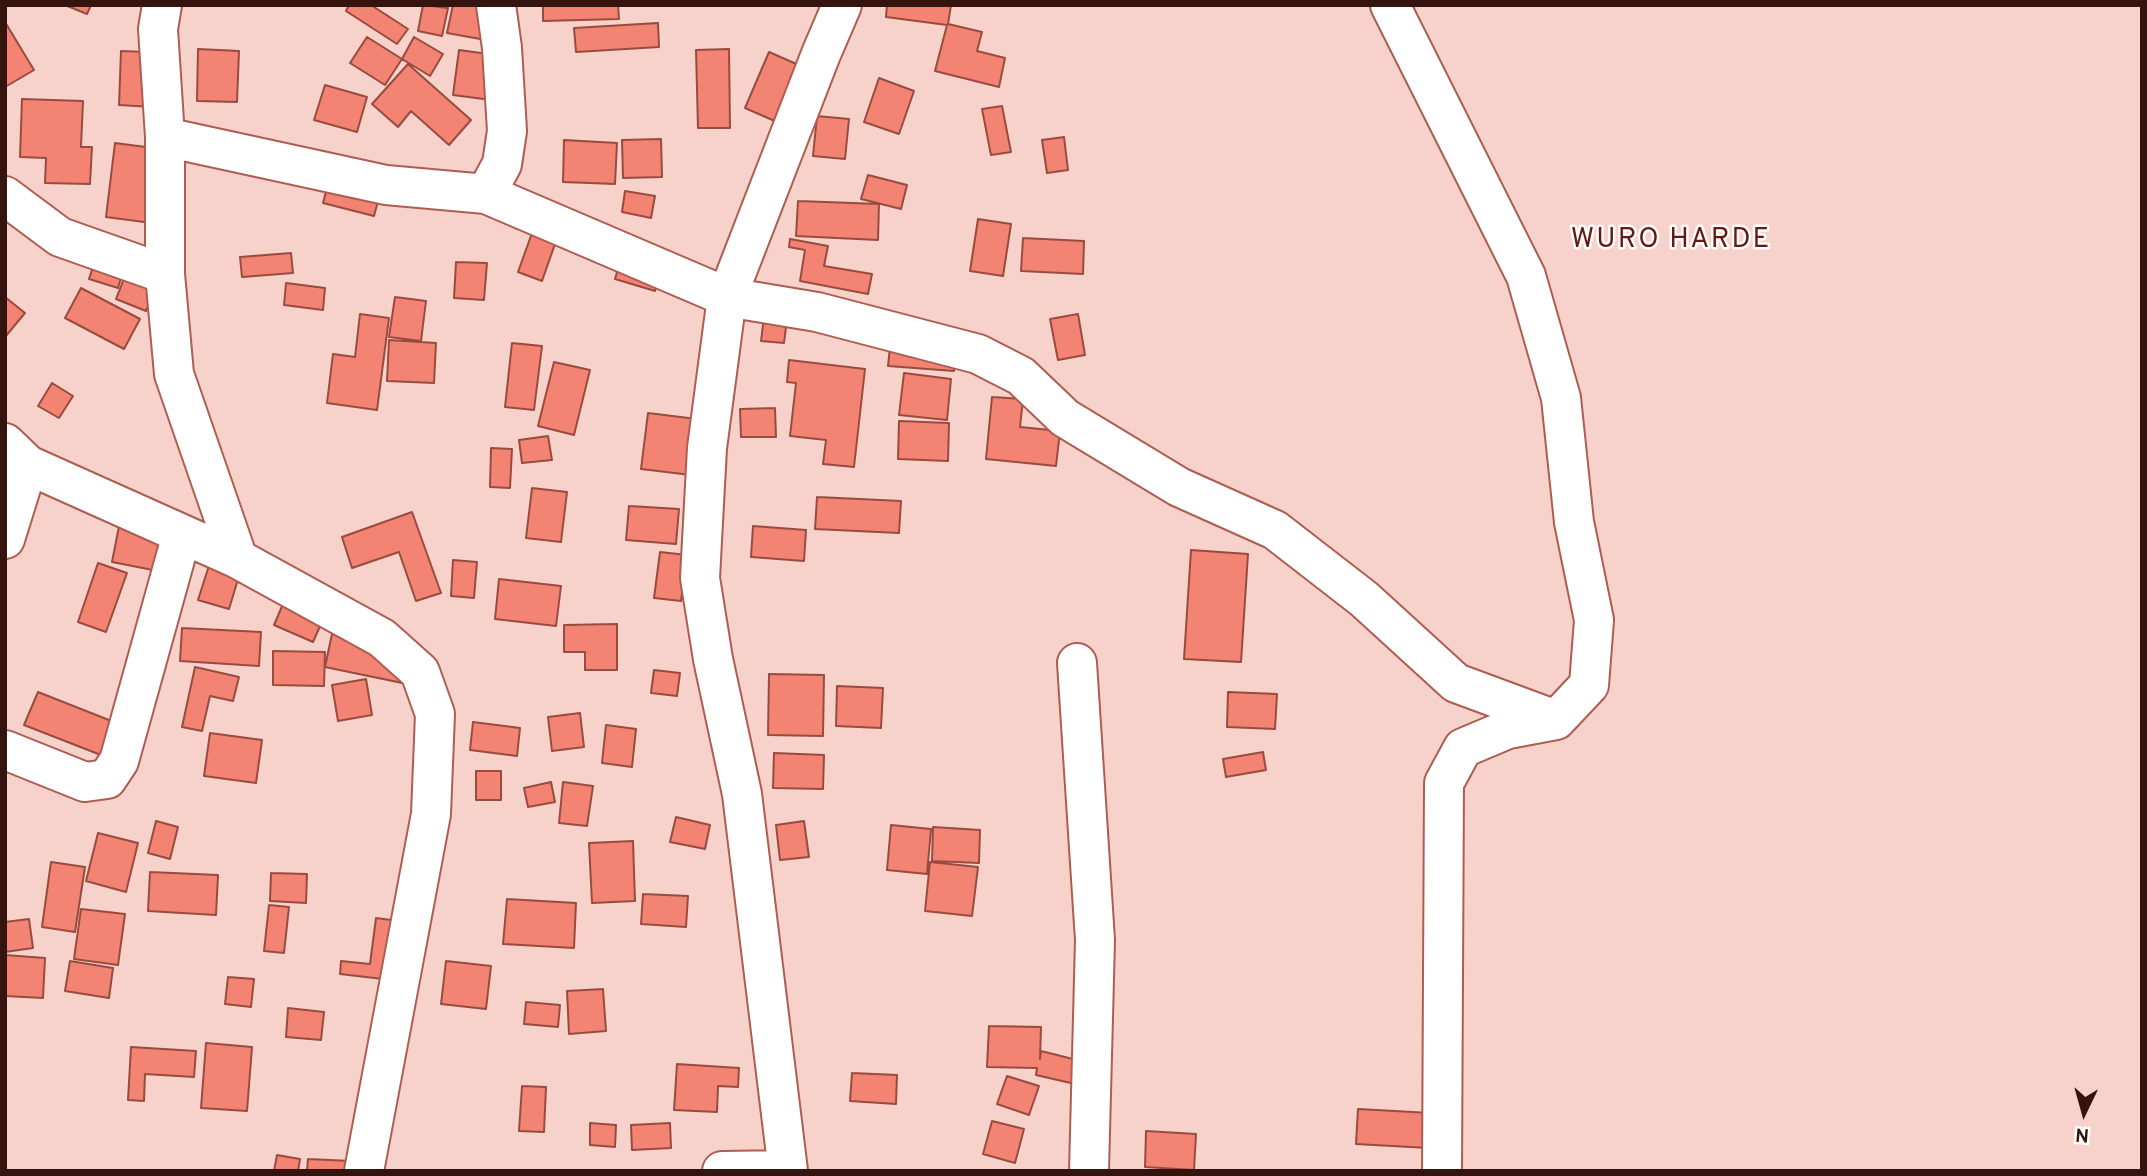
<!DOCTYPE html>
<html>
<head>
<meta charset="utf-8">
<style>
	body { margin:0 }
	#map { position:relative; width:2147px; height:1176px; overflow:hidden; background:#f7d2cb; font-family:Overpass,sans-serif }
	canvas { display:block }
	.frame { position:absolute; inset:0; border:7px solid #35140f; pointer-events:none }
	.north { position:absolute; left:2049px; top:1078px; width:70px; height:70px; -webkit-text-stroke:5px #fcfcfc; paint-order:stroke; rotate:185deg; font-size:19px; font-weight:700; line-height:28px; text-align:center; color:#35140f }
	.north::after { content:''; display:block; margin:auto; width:24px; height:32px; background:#35140f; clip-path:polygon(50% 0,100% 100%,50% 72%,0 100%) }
</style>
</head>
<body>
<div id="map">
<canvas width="2147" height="1176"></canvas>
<div class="frame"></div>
<div class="north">N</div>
</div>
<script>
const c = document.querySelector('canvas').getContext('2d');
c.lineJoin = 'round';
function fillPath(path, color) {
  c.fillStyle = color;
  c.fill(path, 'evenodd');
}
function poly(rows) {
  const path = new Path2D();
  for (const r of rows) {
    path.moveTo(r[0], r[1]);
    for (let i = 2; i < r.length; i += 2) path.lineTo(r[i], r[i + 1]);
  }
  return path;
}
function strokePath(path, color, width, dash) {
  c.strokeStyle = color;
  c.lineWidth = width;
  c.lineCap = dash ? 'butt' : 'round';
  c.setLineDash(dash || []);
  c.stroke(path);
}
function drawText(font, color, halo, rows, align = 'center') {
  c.font = font + ' Overpass,sans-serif';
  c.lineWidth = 5;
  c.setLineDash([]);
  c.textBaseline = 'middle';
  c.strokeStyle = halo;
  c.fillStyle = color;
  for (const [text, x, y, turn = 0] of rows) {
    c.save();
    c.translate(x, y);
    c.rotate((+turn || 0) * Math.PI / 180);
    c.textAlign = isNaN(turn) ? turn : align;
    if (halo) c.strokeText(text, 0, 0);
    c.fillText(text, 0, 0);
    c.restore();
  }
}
const building = poly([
	[65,5,91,5,87,14,65,5],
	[349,5,371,5,408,29,397,44,346,11,349,5],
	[423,5,448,8,442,36,418,31,423,5],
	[453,5,494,5,491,41,447,33,453,5],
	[543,5,618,5,619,19,543,21,543,5],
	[887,5,951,5,948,24,982,32,977,51,1005,58,999,87,935,71,947,25,886,17,887,5],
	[5,22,34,70,5,87,5,22],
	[658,23,659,47,576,52,574,28,658,23],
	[367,37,402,59,385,85,350,63,367,37],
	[414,37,443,54,430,76,402,59,414,37],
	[198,49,239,51,237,102,197,101,198,49],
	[729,49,730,128,698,128,696,50,729,49],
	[459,50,496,55,491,100,453,95,459,50],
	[121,51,171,53,169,108,119,105,121,51],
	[769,52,801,66,777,122,745,108,769,52],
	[408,64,471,120,449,145,411,111,398,127,372,104,408,64],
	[879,78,914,91,899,134,864,122,879,78],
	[325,85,367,97,357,132,314,120,325,85],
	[22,99,83,101,81,147,92,147,90,184,45,183,46,158,20,157,22,99],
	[1002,106,1011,152,991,155,982,109,1002,106],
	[817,116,849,119,845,159,813,156,817,116],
	[1064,137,1068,170,1047,173,1042,140,1064,137],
	[661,139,662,177,623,178,622,140,661,139],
	[564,140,617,143,615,184,563,182,564,140],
	[115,143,161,149,167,225,106,217,115,143],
	[331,172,382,186,374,216,323,203,331,172],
	[868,175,907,185,901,209,861,199,868,175],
	[625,191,655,196,651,218,622,212,625,191],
	[798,201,879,204,878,240,796,236,798,201],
	[978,219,1011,224,1003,276,970,271,978,219],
	[532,233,556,241,542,281,518,272,532,233],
	[1023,238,1084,241,1083,274,1021,271,1023,238],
	[790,239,828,246,824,266,872,274,868,294,800,281,805,250,789,247,790,239],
	[101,242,129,251,118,288,89,279,101,242],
	[623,251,663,263,655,291,615,279,623,251],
	[291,253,293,273,242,277,240,257,291,253],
	[456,262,487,263,484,300,454,298,456,262],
	[129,266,160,278,146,311,116,299,129,266],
	[286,283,325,288,323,310,284,305,286,283],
	[81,288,140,319,124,349,65,318,81,288],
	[5,297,25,313,5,337,5,297],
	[395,297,426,301,421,341,389,337,395,297],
	[766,301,789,303,784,343,761,341,766,301],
	[360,314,389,318,377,410,327,403,333,354,355,357,360,314],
	[1078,314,1085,355,1058,360,1050,319,1078,314],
	[891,337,957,343,954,371,888,366,891,337],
	[389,340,436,343,434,383,387,381,389,340],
	[512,343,542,346,534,410,505,407,512,343],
	[789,360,865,369,854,467,823,464,826,440,790,436,796,383,787,382,789,360],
	[554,362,590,370,574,435,538,426,554,362],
	[904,373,951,379,947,420,899,415,904,373],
	[52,383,73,396,59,418,38,406,52,383],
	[992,397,1023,399,1020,427,1060,431,1056,466,986,459,992,397],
	[775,408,776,437,741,437,740,409,775,408],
	[648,413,697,419,691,475,641,469,648,413],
	[899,421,949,423,948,461,898,459,899,421],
	[548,436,552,460,522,463,519,440,548,436],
	[491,448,512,449,510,488,490,487,491,448],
	[532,488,567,492,561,542,526,538,532,488],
	[817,497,901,501,899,533,815,529,817,497],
	[629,506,679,509,676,544,626,540,629,506],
	[122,511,168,520,158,571,112,562,122,511],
	[412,512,441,593,416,601,399,552,352,568,342,537,412,512],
	[753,526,806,530,804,561,751,557,753,526],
	[1191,550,1248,554,1241,662,1184,659,1191,550],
	[660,552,687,555,681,601,654,598,660,552],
	[212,556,242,566,229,609,198,600,212,556],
	[453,560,477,562,474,598,451,596,453,560],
	[98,563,127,573,106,632,78,622,98,563],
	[499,579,561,586,556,626,495,619,499,579],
	[286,597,325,615,313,642,274,625,286,597],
	[617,624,617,670,585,670,585,652,564,652,564,625,617,624],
	[182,628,261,632,259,666,180,661,182,628],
	[332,634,414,651,407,684,325,667,332,634],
	[273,651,325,652,324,686,273,685,273,651],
	[195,667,239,677,233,701,210,696,202,731,182,727,195,667],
	[654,670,680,673,677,696,651,693,654,670],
	[769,674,824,675,823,736,768,735,769,674],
	[366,679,372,715,338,721,332,685,366,679],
	[837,686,883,688,881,728,836,726,837,686],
	[38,692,119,724,106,757,24,725,38,692],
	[1228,692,1277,694,1275,729,1227,727,1228,692],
	[580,713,584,747,552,751,548,717,580,713],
	[473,722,520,728,517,756,470,750,473,722],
	[606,725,636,729,632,767,602,763,606,725],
	[210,733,262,740,256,783,204,776,210,733],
	[1263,752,1266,770,1226,777,1223,759,1263,752],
	[774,753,824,755,823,789,773,788,774,753],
	[476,771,501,771,501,800,476,800,476,771],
	[551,782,555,802,528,807,524,788,551,782],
	[563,782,593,786,587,826,559,823,563,782],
	[676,817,710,825,705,849,670,842,676,817],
	[156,821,178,827,170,859,148,853,156,821],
	[804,821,809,857,780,860,776,825,804,821],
	[891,825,931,829,927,874,887,870,891,825],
	[933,827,980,830,979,863,932,861,933,827],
	[98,833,138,843,126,892,86,881,98,833],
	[633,841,635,901,592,903,589,843,633,841],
	[51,862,85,867,75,932,42,927,51,862],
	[930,862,978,867,972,916,925,911,930,862],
	[150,872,218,875,216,915,148,911,150,872],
	[271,873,307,874,306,903,270,901,271,873],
	[643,894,688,896,686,927,641,924,643,894],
	[507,899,576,903,574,948,503,944,507,899],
	[269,905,289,907,284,953,264,951,269,905],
	[81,909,125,914,118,965,74,959,81,909],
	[376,918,407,922,400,981,340,974,341,961,370,964,376,918],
	[29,919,33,948,5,952,5,922,29,919],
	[5,955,45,958,43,998,5,996,5,955],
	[70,961,113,968,109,998,65,991,70,961],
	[446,961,491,966,486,1009,441,1004,446,961],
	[228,977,254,979,251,1007,225,1004,228,977],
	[603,989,606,1031,569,1034,567,991,603,989],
	[526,1002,560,1005,558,1027,524,1024,526,1002],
	[288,1008,324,1012,321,1040,286,1037,288,1008],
	[989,1026,1041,1027,1040,1059,1041,1051,1081,1061,1075,1084,1036,1075,1037,1068,987,1067,989,1026],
	[206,1043,252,1047,247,1111,201,1108,206,1043],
	[131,1047,196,1051,194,1077,145,1074,144,1101,128,1100,131,1047],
	[677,1064,739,1068,738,1087,718,1086,717,1112,674,1110,677,1064],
	[852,1073,897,1075,896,1104,850,1101,852,1073],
	[1007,1076,1039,1086,1029,1115,997,1104,1007,1076],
	[522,1086,546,1087,544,1132,519,1131,522,1086],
	[1358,1109,1449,1114,1447,1149,1356,1144,1358,1109],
	[992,1121,1024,1129,1015,1163,983,1154,992,1121],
	[590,1123,616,1125,615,1147,590,1145,590,1123],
	[670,1123,671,1148,632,1150,631,1125,670,1123],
	[1146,1131,1196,1134,1194,1170,1145,1167,1146,1131],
	[277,1155,300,1159,298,1171,274,1171,277,1155],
	[308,1159,351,1161,351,1171,307,1171,308,1159]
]);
fillPath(building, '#f38473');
strokePath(building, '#994b3f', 2);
const street = poly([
	[162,5,158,29,165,137,165,274,174,374,238,559],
	[1390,5,1526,276,1561,398,1574,522,1594,620,1589,685,1556,720,1508,729,1463,748,1444,783,1442,1171],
	[165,137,386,185,486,194,727,297,817,312,978,354,1021,376,1065,418,1179,487,1275,530,1364,599,1456,683,1556,720],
	[486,194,502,164,507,131,502,48,496,5],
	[5,196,60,237,165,274],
	[5,443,28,465,238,559,382,638,420,672,435,714,431,814,364,1171],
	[5,539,28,465],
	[1077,663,1095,940,1089,1171],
	[5,750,85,782,107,779,119,761,182,534],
	[722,1171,788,1170],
	[788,1171,742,794,713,659,700,578,707,448,727,297,821,54,842,5]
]);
strokePath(street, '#ae5d51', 42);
strokePath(street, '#fff', 38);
c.letterSpacing = '2px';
drawText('28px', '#641a12', '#fcfcfc', [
	["WURO HARDE",1671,241]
]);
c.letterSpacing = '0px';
</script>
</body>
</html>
